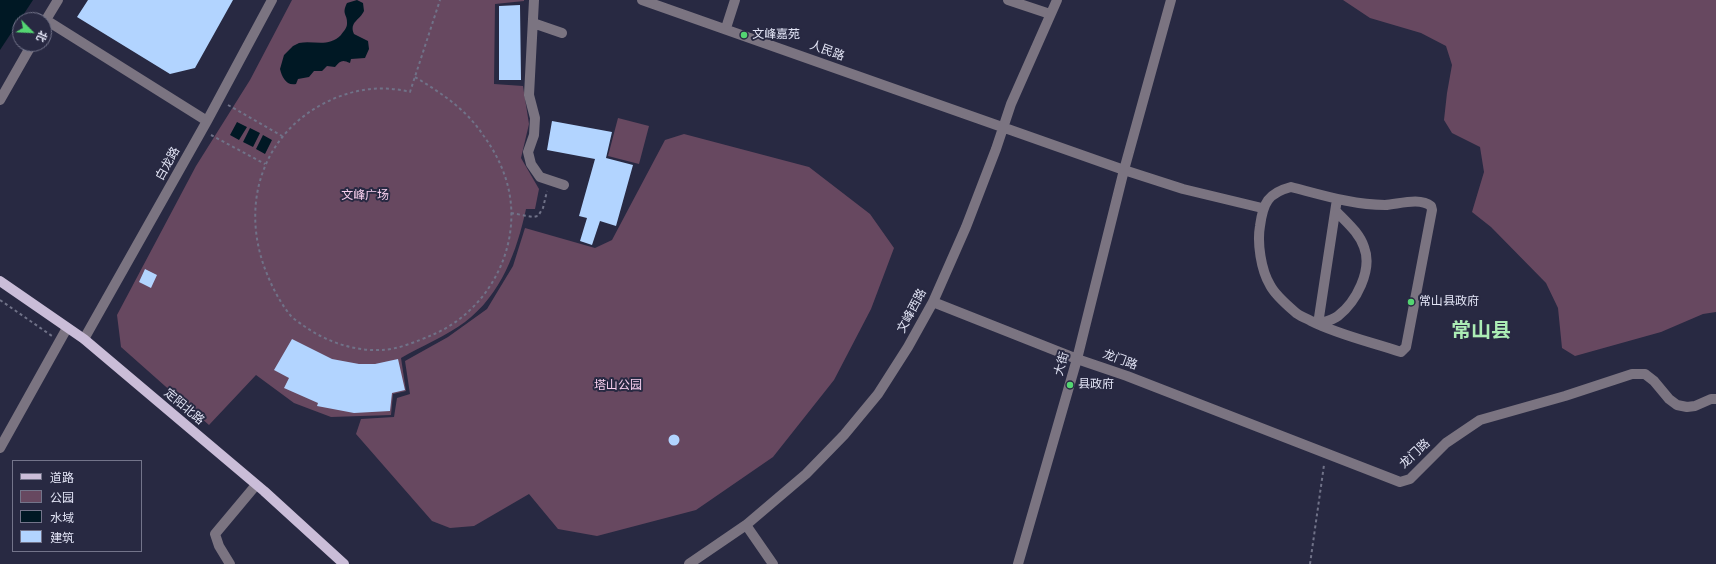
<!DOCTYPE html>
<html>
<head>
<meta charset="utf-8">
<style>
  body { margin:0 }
  #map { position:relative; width:1716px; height:564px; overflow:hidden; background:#282942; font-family:Arial,"Noto Sans SC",sans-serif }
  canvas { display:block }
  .legend { position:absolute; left:12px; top:460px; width:130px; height:92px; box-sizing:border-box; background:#282942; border:1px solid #73748a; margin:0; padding:5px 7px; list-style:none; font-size:12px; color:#e3e5f6 }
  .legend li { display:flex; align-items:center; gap:8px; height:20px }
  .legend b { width:20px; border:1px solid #73748a }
  .north { position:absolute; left:12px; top:12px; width:40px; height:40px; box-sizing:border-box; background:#282942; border:1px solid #73748a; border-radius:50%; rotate:114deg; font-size:11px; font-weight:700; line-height:16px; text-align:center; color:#e3e5f6 }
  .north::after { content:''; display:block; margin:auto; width:14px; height:18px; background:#54d672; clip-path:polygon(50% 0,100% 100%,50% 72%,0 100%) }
</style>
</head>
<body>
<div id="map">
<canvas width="1716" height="564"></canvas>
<ul class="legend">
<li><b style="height:5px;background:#cabdd8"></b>道路</li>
<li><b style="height:11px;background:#674860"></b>公园</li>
<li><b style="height:11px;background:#001824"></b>水域</li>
<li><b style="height:11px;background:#b2d4ff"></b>建筑</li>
</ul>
<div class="north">北</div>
</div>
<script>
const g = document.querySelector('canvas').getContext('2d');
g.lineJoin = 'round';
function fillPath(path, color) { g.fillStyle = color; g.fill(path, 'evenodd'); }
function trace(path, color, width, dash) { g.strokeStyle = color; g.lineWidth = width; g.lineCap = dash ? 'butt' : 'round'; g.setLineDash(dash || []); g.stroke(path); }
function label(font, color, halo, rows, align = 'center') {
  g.font = font + ' Arial,"Noto Sans SC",sans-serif'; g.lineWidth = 4; g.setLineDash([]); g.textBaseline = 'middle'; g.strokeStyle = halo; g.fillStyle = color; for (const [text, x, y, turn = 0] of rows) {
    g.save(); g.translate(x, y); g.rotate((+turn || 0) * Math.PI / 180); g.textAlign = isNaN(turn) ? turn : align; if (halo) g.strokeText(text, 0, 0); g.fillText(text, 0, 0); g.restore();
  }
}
fillPath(new Path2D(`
  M292,0H524V1L495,4L494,84L523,86L529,124L521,158L539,189L535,209H526C517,251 501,295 465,322C448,335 420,347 401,358L406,391L393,394L391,415L331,417L294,403L256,375L209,425L121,347L117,315L196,166L250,80Z
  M1343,0H1716V312L1703,314L1661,332L1575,356L1562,348L1558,308L1546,283L1491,227L1472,212L1484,172L1480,147L1452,133L1444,120L1447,93L1452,65L1446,46L1421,33L1370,18Z
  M618,118L649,126L639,164L608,156Z
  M684,134L809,167L870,214L894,248L871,309L834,380L773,457L696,510L597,536L558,529L529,494L474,526L450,528L432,521L356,434L361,419L394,417L397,398L410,394L405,361L448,337L487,309L513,266L525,228L595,248L612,240L665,140Z`), '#674860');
fillPath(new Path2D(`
  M0,0H33L0,50Z
  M357,0L363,3L364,11C360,20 349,22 354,34L368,41L369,49L365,58L351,59L350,63C342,59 340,61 335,67L327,66L322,71H314L309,77L298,79L296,84C286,86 282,77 280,69L284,55L293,46L299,43C314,40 328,48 341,35C343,32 347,28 347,24C348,14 341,15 347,3Z
  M237,122L247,127L239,140L230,135Z
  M250,128L260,133L253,147L243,142Z
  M263,135L272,140L265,154L256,149Z`), '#001824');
fillPath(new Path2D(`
  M88,0H233L195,68L170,74L77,17Z
  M520,5L521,80H499V6Z
  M552,121L612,132L606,158L633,165L616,226L600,221L592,245L580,241L587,218L579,216L595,159L547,150Z
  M145,269L157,275L151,288L139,282Z
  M292,339L332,359L359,364H375L398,359L405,390L392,393L390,411L354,413L317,406L318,403L284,388L289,378L274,370Z
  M668.5 440a5.5 5.5 0 1 1 11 0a5.5 5.5 0 1 1-11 0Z`), '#b2d4ff');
trace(new Path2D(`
  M415,77C441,93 466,109 483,135C495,151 505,171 509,191C521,250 487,312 432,335C418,341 396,350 381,350C353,351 327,342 304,326C300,323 295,320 291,316C281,304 273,289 267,274C241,211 258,141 319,106C347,90 379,84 410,92L440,0
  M228,105L282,136
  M211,135L265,164
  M511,213L533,217L538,216L543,208L547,191
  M0,300L52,336
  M1310,564L1324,465`), '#707288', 2, [3, 3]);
trace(new Path2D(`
  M534,0L529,95L535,118L534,135L528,152L531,164L540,177L564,185
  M642,0L1124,170L1171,0
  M1008,0L1050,14
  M46,20L207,121
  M44,23L58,0
  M533,23L562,33
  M726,28L735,0
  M0,100L32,44
  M1291,187C1322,195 1354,205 1385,205C1399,204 1420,197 1431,206L1432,210L1406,347L1401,352C1371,342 1339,335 1311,321C1306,318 1299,316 1295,312C1288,306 1274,293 1270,285C1261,270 1257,243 1260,226C1263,203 1268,193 1291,187Z
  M1336,211C1346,222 1359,232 1364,247C1373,270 1356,302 1338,316C1333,320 1324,322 1318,324L1337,199
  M933,302L1077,359L1127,376L1400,482L1410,479L1446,443L1480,420L1565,396L1632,374H1645L1654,381L1669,399L1677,405L1687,407L1695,406L1711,399H1716
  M84,339L207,121L272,0
  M0,448L67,328
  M746,525L773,564
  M230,564L219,546L215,534L256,485
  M689,564L746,525L806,474L844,435L878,394L908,347L933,302L966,227L996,149L1011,104L1057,0
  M1018,564L1077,359L1124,170L1183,189L1262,208`), '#7b7481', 10);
trace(new Path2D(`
  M0,281L84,339L264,491L344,564`), '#cabdd8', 10);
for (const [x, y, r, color] of [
  [744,35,4,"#54d672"],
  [1411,302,4,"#54d672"],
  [1070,385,4,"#54d672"]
]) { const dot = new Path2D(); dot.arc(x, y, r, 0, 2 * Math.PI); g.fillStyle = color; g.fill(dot); trace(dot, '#282942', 1.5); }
label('12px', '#e3e5f6', '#282942', [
  ["文峰嘉苑",752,35],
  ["常山县政府",1419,302],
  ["县政府",1078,385]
], 'left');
label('12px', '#e3e5f6', '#282942', [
  ["人民路",827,51,20],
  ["白龙路",168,164,-61],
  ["文峰西路",912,311,-62],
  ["龙门路",1120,360,20],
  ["大街",1062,364,-75],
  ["定阳北路",184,407,40],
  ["龙门路",1415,454,-43]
]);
label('12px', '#f7cfee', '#282942', [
  ["文峰广场",365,196],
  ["塔山公园",618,386]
]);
label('bold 20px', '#acedb5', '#282942', [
  ["常山县",1481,331]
]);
</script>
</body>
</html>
